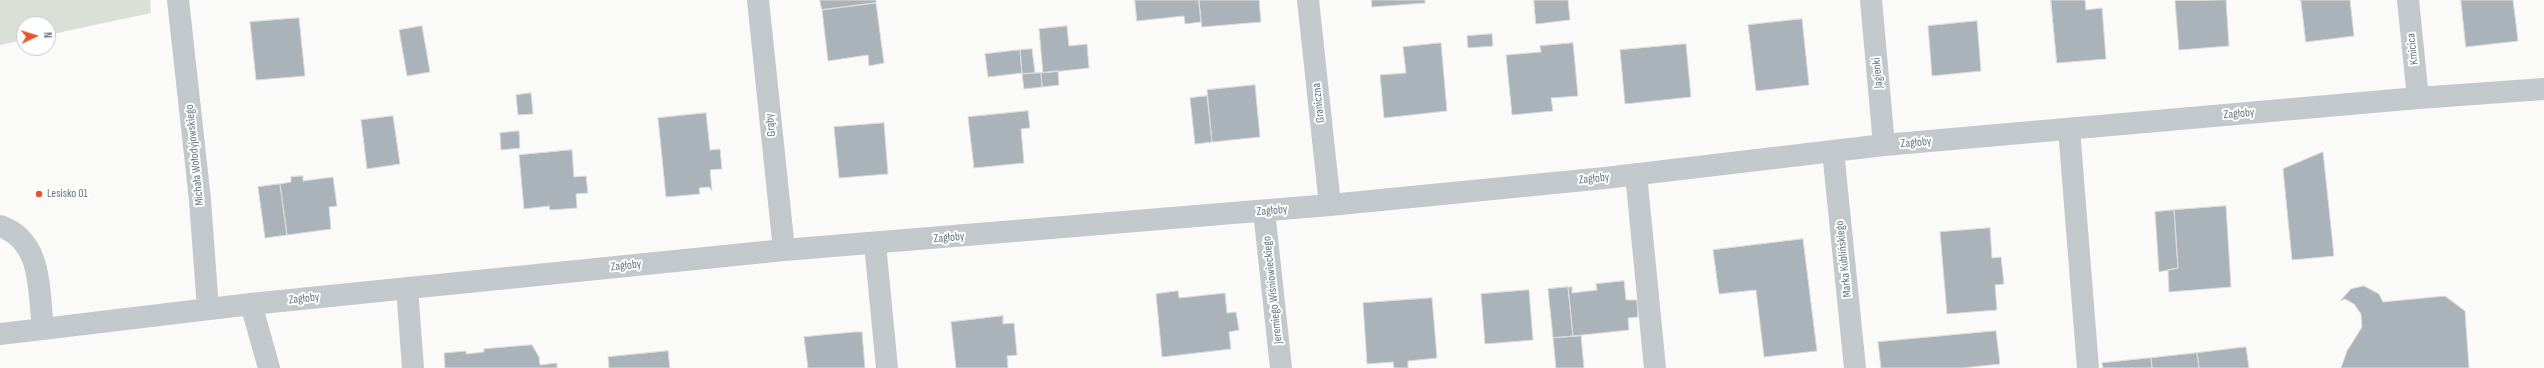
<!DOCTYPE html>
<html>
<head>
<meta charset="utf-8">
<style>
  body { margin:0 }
  #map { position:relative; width:2544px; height:368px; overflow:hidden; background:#fafaf8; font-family:"Sofia Sans Condensed",sans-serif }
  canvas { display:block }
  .north { position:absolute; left:16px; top:16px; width:40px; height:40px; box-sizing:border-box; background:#fff; border:1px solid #c1c8cd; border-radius:50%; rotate:86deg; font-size:11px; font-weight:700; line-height:16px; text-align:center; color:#657683 }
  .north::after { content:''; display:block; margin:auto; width:14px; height:18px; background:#e4572e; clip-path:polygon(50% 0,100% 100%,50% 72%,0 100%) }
</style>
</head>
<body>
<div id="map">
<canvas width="2544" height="368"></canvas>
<div class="north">N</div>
</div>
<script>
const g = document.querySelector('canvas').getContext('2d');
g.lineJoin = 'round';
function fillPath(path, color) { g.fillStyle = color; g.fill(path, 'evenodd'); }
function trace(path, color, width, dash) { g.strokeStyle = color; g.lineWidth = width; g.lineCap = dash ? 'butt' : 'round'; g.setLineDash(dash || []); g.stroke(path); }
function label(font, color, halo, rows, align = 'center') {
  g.font = font + ' "Sofia Sans Condensed",sans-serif'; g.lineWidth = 4; g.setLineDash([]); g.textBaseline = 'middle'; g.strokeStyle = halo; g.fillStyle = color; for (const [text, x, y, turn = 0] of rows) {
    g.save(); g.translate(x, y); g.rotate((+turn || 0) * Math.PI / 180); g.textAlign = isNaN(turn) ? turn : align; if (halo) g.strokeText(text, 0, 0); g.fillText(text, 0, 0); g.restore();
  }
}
fillPath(new Path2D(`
  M0,0H150L151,13L48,35V24H24V40L0,45Z`), '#dadfd7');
const building = new Path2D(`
  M820,0H876V3L822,10Z
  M1135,0H1199L1201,22L1185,24L1184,16L1137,21Z
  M1199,0H1259L1261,22L1202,27Z
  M1372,0H1425V3L1372,7Z
  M1534,0H1568L1570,20L1536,24Z
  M2051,0H2085L2086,10L2102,8L2106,59L2057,63Z
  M2226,0L2229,46L2179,50L2175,1Z
  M2301,0H2350L2354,36L2306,42Z
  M2461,0H2513L2518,41L2466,47Z
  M876,3L884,63L869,66L868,55L828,61L822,10Z
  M299,18L305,76L256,80L250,22Z
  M1802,19L1809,85L1756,91L1748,25Z
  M1977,21L1981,71L1932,76L1928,26Z
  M422,26L430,72L407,76L399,30Z
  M1067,26L1069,46L1087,44L1089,68L1043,73L1039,29Z
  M1492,34L1493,46L1468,48L1467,36Z
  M1441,43L1447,111L1384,118L1380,75L1406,73L1403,47Z
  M1573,43L1578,96L1551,98L1553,111L1512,115L1506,55L1541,52L1540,46Z
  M1686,44L1691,97L1625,104L1620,50Z
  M1032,49L1035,73L1022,74L1020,50Z
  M1020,50L1022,73L988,77L985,54Z
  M1058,71L1059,85L1042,87L1041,73Z
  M1041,73L1042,87L1024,89L1022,74Z
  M1255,85L1260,137L1212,142L1207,90Z
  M531,93L533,114L518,115L516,95Z
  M1207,96L1212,142L1195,144L1190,98Z
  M1028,111L1030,128L1021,129L1024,163L974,168L968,117Z
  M706,113L710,150L720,149L722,169L710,170L712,191L709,187L699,188L700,194L666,197L658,118Z
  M393,116L400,164L367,169L361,120Z
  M884,123L888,174L839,178L834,127Z
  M519,131L520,148L501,150L500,133Z
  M572,150L574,177L586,176L588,193L576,194L577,208L550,210L549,206L524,209L519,155Z
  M2323,152L2334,256L2292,260L2283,169Z
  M303,176V181L333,177L337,206L329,207L331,229L287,235L280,184L291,182V177Z
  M280,184L287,235L265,238L258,187Z
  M2226,206L2231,287L2169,292L2168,270L2178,268L2174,210Z
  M2174,210L2178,268L2159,272L2155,212Z
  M1990,228L1992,258L2001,257L2004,284L1995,285L1997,310L1947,314L1940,232Z
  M1803,239L1817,351L1764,357L1756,290L1719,294L1713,250Z
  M1624,281L1626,300H1637L1638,317L1628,318L1629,330L1573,336L1568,287H1572V293L1597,290L1596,284Z
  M2364,286L2379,294L2383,302L2445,296L2465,311L2469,368H2341L2347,351L2362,327L2361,314L2354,304L2345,299L2340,301L2351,289Z
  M1568,287L1573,336L1553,338L1548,289Z
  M1529,290L1533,340L1485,344L1481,294Z
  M1178,291L1179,298L1225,293L1227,313L1236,312L1239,330L1229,332L1231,349L1162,357L1156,294Z
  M1432,298L1437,358L1408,361V368H1394L1393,362L1367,364L1363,303Z
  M1003,316V324L1014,323L1017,355L1007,356L1008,368H956L951,322Z
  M1996,331L2000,364L1962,368H1881L1878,342Z
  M854,332H862L865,368H808L804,337Z
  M1581,336L1584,368H1556L1553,338Z
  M532,345L539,357L540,365L557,363V368H445L444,353L466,351V354L484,352V349Z
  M2246,347L2249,368H2199L2197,353Z
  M668,351L670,368H609L608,357Z
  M2197,353L2199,368H2152L2151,358Z
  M2151,358L2152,368H2103L2102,363Z`);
fillPath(building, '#aab3b9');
trace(building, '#dcdcda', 1);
trace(new Path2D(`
  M178,0L200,200L208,309
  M758,0L784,250
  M1308,0L1330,205
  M1871,0L1884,145
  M2408,0L2418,98
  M2069,129L2088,368
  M1833,151L1855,368
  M1636,174L1655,368
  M1264,211L1281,368
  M0,226C43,241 38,289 43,328
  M875,244L887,368
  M407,288L413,368
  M251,304L269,368
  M0,334L251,304L784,250L1330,205L1605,178L1884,145L2418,98L2544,89`), '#c3c8cc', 22);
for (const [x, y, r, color] of [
  [39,194,4,"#e4572e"]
]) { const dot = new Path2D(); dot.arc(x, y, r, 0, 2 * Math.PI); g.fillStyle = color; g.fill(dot); trace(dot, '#fff', 1.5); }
label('12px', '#657683', '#fff', [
  ["Kmicica",2413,49,-96],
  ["Jagienki",1878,73,-95],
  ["Graniczna",1319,103,-96],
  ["Zagłoby",2239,114,-5],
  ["Grąby",771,125,-96],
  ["Zagłoby",1916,143,-5],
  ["Michała Wołodyjowskiego",195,155,-96],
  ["Zagłoby",1594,179,-6],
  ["Zagłoby",1272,211,-5],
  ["Zagłoby",949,238,-5],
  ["Marka Kublińskiego",1844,259,-96],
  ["Zagłoby",626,266,-6],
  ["Jeremiego Wiśniowieckiego",1273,290,-96],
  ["Zagłoby",304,299,-6]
]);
label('12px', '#657683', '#fff', [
  ["Lesisko 01",47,194]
], 'left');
</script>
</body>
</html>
